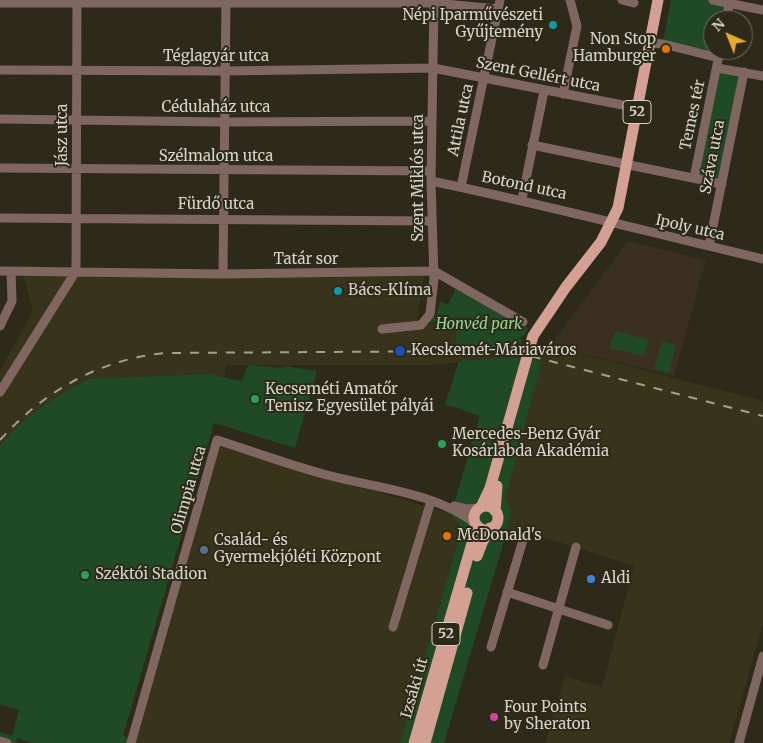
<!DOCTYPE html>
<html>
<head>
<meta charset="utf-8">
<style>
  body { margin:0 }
  #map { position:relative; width:763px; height:743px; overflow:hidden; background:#2e2a19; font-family:Merriweather,serif }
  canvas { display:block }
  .north { position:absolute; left:703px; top:10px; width:50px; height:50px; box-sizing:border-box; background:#2e2a19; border:1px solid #716e5f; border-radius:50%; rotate:316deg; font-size:14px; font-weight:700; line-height:20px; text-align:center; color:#d6d4c9 }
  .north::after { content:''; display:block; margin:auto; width:18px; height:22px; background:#e5ad35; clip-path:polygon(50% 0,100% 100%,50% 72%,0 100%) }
</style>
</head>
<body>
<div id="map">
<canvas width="763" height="743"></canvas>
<div class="north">N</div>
</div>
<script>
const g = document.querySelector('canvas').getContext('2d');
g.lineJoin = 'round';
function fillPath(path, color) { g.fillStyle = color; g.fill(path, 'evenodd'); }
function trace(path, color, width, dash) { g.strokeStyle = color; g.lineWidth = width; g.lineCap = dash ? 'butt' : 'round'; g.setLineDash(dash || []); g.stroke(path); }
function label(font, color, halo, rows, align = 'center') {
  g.font = font + ' Merriweather,serif'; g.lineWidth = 4; g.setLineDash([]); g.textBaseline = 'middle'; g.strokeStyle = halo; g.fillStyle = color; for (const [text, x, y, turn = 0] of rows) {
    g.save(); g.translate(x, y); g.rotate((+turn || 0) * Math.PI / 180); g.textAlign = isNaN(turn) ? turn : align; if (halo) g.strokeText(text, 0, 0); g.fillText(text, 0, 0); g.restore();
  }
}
fillPath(new Path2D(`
  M21,266L424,274L417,323L457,324L455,347L520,348L550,346L763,401V624L729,743H545L565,676L602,687L634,566L530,533L504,541L512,510L505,499L542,361L512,358L428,365H226L224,377L208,374L88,379L16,427L0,446V370L33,312Z
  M220,445L451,514L461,524L460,535L400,743H134Z`), '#38331b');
fillPath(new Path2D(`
  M628,241L706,260L674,376L550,346Z`), '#3b3020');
fillPath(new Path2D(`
  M671,0H726L722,20H713V50H716V52L663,42Z
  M719,70L741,74L720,180L697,176Z
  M456,288L528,328L524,336L520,337L522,341L520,348L455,347L457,324L429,322L431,317H436L440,301L448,305Z
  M615,331L649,340L644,356L610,348Z
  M662,341L676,345L669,373L654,369Z
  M512,358L542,361L505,499L512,510L504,541L444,743H400L460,535V524L451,514L480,416L445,404L459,361Z
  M248,365L283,368L284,366L317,371L295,448L214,423L123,736L135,740L134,743H33L17,738L16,743H0V732L12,736L19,710L0,704V446L16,427L47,403L88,379L208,374L242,381Z`), '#204a25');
trace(new Path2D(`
  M622,0L634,3
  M713,0L763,10
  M0,3H434L498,9
  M726,20L730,0
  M651,43L663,44L719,58
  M717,68L763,76
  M0,70L225,71L433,68L638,108
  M563,94L577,26L570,0
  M0,119L223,122L432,121
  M532,145L722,184
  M0,168L431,171
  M694,178L720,50
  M431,181C543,204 652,233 763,259
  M461,187L500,0
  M522,199L544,91
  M0,218L431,221
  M709,246L744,72
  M0,271L223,274L434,271L523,322
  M76,271L77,0
  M223,274L226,0
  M0,326L12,301L11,271
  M382,329L421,325L430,314L434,279L431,181L434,0
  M0,392L76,271
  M454,506L467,509L479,508
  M507,592L608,625
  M393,627L431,501
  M491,647L523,540
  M543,665L576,547
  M0,741L7,743
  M131,743L217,440C255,452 292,466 331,476C378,488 436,493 476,524
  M739,743L763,656`), '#806660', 9);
trace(new Path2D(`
  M474 518a12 12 0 1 1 24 0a12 12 0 1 1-24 0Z
  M481,507L490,488L533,336L566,287L601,242L618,208L658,0
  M495,511L497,486
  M477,556L482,543L490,528
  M414,743L477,526
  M425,743L467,593`), '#d5a094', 11);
trace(new Path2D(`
  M0,440C44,391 100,359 166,353L480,351L519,353L763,416`), '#a2a093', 2, [9, 9]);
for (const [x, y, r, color] of [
  [553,25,5,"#0f9aa8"],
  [666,49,5,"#e8710a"],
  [338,291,5,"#0f9aa8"],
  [400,351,6,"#1a4fb4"],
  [255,399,5,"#2e9e5b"],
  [442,444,5,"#2e9e5b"],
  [447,536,5,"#e8710a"],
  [204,550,5,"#5c6f8a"],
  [85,575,5,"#2e9e5b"],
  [591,579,5,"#3f7fe0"],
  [494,717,5,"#d1479c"]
]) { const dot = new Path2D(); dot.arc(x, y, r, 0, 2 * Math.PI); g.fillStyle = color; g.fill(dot); trace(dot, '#2e2a19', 2); }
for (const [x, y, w] of [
  [637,112,28],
  [446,634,28]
]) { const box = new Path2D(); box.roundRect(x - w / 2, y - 11.5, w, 23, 4); g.fillStyle = '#2e2a19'; g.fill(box); trace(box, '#d6d4c9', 1); }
label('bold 14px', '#d6d4c9', null, [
  ["52",637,112],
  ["52",446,634]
]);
label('15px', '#d6d4c9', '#2e2a19', [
  ["Népi Iparművészeti",543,16,"right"],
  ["Gyűjtemény",543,33,"right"],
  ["Non Stop",656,40,"right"],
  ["Hamburger",656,57,"right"],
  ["Bács-Klíma",348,291],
  ["Kecskemét-Máriaváros",411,351],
  ["Kecseméti Amatőr",265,390],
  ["Tenisz Egyesület pályái",265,407],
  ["Mercedes-Benz Gyár",452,435],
  ["Kosárlabda Akadémia",452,452],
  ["McDonald's",457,536],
  ["Család- és",214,541],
  ["Gyermekjóléti Központ",214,558],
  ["Széktói Stadion",95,575],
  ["Aldi",601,579],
  ["Four Points",504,708],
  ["by Sheraton",504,725]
], 'left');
label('15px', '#d6d4c9', '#2e2a19', [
  ["Téglagyár utca",216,57],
  ["Szent Gellért utca",538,75,11],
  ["Cédulaház utca",216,108],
  ["Temes tér",693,115,-78],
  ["Attila utca",461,120,-78],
  ["Jász utca",63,135,-90],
  ["Szélmalom utca",216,157],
  ["Száva utca",713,157,-79],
  ["Szent Miklós utca",419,178,-90],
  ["Botond utca",524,186,12],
  ["Fürdő utca",216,205],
  ["Ipoly utca",690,228,13],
  ["Tatár sor",306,260],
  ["Olimpia utca",189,490,-74],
  ["Izsáki út",415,688,-74]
]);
label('italic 15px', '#94d598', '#2e2a19', [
  ["Honvéd park",479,325]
]);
</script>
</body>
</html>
